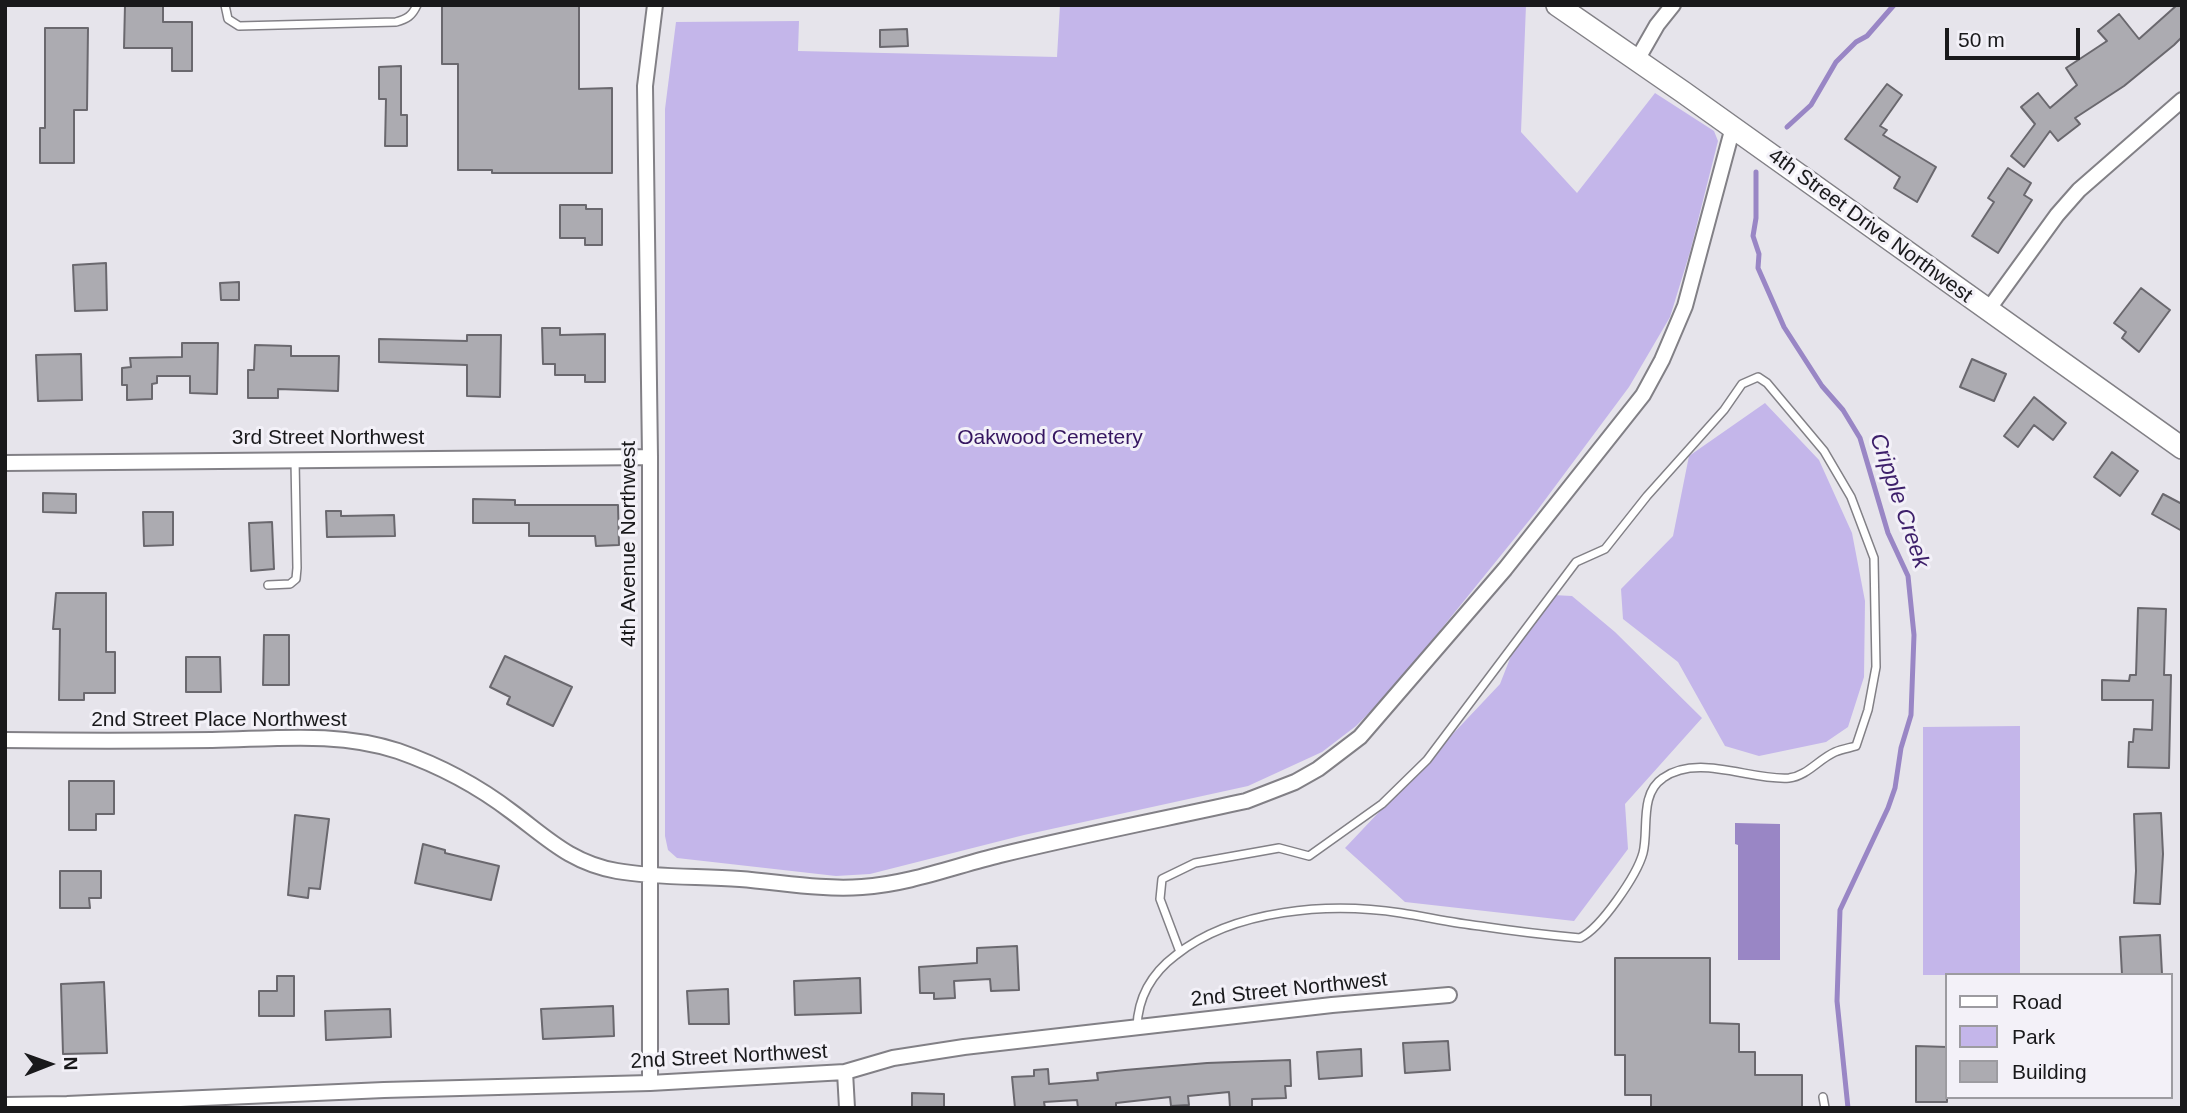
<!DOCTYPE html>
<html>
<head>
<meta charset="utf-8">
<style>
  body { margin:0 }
  #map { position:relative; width:2187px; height:1113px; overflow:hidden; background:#e6e4eb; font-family:Arial,sans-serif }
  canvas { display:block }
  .frame { position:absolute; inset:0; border:7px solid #19191b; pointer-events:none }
  .legend { position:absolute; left:1945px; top:973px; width:228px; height:126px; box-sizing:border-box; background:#f3f1f8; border:2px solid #9c9ba0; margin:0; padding:9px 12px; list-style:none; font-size:21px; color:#19191b }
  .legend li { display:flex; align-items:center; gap:14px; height:35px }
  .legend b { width:35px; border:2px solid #9c9ba0 }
  .north { position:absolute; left:14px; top:1029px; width:70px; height:70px; -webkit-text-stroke:5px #f3f1f8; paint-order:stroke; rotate:89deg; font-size:19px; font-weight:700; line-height:28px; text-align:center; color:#19191b }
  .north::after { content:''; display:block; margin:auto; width:24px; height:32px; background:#19191b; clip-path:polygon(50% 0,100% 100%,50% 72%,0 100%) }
  .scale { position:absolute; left:1945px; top:28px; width:135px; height:32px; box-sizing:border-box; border:4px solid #19191b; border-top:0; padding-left:9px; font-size:21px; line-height:24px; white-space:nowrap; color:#19191b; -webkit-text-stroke:5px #f3f1f8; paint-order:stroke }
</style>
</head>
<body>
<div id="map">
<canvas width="2187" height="1113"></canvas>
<div class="frame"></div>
<ul class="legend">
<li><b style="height:9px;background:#fff"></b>Road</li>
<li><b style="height:19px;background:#c4b6ea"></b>Park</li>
<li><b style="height:19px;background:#acabb1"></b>Building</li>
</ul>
<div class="north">N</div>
<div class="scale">50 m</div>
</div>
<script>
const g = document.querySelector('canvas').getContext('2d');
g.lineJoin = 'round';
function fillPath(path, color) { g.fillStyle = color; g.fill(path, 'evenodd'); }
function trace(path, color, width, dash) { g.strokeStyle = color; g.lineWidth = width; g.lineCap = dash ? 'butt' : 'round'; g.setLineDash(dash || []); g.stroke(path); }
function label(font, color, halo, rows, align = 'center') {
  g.font = font + ' Arial,sans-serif'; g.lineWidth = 6; g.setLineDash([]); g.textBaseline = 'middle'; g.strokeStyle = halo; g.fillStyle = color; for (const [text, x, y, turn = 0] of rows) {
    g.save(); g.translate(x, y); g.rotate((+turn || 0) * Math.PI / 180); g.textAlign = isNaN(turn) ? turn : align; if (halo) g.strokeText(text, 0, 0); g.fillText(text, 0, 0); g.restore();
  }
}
fillPath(new Path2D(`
  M1060,5H1526L1521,132L1577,193L1655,93L1714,131L1718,141L1690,252L1670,317L1629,387L1536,512L1391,691L1356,726L1322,752L1248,786L1024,835L870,874L836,876L677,858L668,850L665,836V109L676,22L799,21L798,51L1057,57Z
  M1765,403L1819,460L1852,533L1865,601L1864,677L1848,727L1826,742L1759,756L1725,746L1678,662L1623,619L1621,589L1673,536L1689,456Z
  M1553,595L1572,596L1615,632L1702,718L1625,804L1628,849L1574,921L1405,902L1345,848L1500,684L1516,643Z
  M2020,726V975H1923V727Z`), '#c4b6ea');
fillPath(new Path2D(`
  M1735,823L1780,824V960H1738V845L1735,844Z`), '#9986c5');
trace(new Path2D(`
  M1787,127L1811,105L1836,62L1856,42L1867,36L1894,5
  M1756,172V218L1753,236L1759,254L1758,268L1784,327L1822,386L1843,410L1860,438L1888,533L1908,576L1914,635L1911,715L1901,748L1895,788L1888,808L1840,910L1837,1001L1848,1108`), '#9986c5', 5);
const building = new Path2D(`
  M125,5H163V22H192V71H172V48H124Z
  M442,5H579V89L612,88V173H492V170H458V64H442Z
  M2177,5H2182V37L2174,45L2124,86L2075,118L2080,124L2058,141L2050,131L2024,167L2011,156L2035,124L2021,107L2038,93L2050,108L2077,85L2066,68L2107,41L2098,31L2119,14L2139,39Z
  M45,28H88L87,110H74V163H40V128H45Z
  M907,29L908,46L880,47V30Z
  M401,66V115H407V146H385L386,99H379V67Z
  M1887,84L1902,95L1880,126L1887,130L1883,135L1936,167L1917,202L1894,188L1900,177L1845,139Z
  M2008,168L2031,183L2024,195L2032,200L1998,253L1972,236L1994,202L1988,198Z
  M560,205H586V209H602V245H585V238H560Z
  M106,263L107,310L75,311L73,265Z
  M239,282V300H221L220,283Z
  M2141,288L2170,310L2139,352L2122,338L2126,332L2114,323Z
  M542,328H560V335L605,334V382H585V375H555V364H543Z
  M467,335H501L500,397L467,396V365L379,362V339L467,341Z
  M182,343H218L217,394L190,393V376H157V383L152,384V399L127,400V385H122V368L131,367L130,358L182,357Z
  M255,345L291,346V356H339L338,391L278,389V398H248V370H254Z
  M81,354L82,400L38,401L36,355Z
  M1972,359L2006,374L1994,401L1960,387Z
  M2034,397L2066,423L2053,440L2034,425L2018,447L2004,436Z
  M2112,452L2138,471L2120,496L2094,477Z
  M43,493L76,494V513L43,512Z
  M2163,494L2182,504V531L2152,514Z
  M473,499L515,500V505H618L619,545L596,546L595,536H529V523H473Z
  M326,511H341V516L394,515L395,536L327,537Z
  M143,512H173V545L144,546Z
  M272,522L274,569L251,571L249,523Z
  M56,593H106V652H115V693H84V700H59L60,629H53Z
  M2138,608L2166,609L2164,675H2171L2169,768L2128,767L2129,742H2133L2134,729L2152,730L2153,700H2102V680L2129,681L2130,675H2136Z
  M264,635H289V685H263Z
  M505,656L572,687L553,726L507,704L510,697L490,687Z
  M186,657H220L221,692H186Z
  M69,781H114V814H96V830H69Z
  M2161,813L2163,854L2160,904L2134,903L2136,871L2134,814Z
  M295,815L329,819L320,889L309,888L308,898L288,895Z
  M423,844L445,850V853L499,866L491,900L415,883Z
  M60,871H101V898H89L90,908H60Z
  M2160,935L2162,974L2122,975L2120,937Z
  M1017,946L1019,990L991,991L990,979L954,981L955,998L934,999V993H920L919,967L977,963V948Z
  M1615,958H1710V1023L1739,1024V1052H1755V1075H1802V1108H1651V1095H1625V1055H1615Z
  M277,976H294V1016H259V991H277Z
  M860,978L861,1013L795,1015L794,981Z
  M104,982L107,1053L63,1054L61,984Z
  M728,989L729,1024H689L687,991Z
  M613,1006L614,1036L543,1039L541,1009Z
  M390,1009L391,1037L326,1040L325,1011Z
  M1448,1041L1450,1070L1405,1073L1403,1043Z
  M1916,1046L1947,1047V1102H1916Z
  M1361,1049L1362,1076L1319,1079L1317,1052Z
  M1290,1060L1291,1086H1285L1286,1098L1252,1099V1108H1230L1229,1092L1188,1096L1189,1105L1171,1106L1170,1097L1116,1103V1108H1078L1077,1100L1044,1102L1045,1108H1015L1012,1077L1034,1076V1070L1048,1069L1049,1084L1098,1080L1097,1073L1125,1070L1207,1063Z
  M912,1093L944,1094V1108H912Z`);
fillPath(building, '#acabb1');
trace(building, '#6a686e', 2);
const service = new Path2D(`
  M225,5L228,19L239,26L396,22C407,19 412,16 417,5
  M268,585L290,584L296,579L297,568L295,460
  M1137,1027C1138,996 1152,973 1176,955C1234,909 1329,902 1401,913C1427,917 1453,923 1480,926C1513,931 1547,935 1580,938C1601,928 1637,875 1643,853C1649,830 1639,794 1663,778C1698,753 1751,781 1789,778C1807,776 1819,759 1835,752C1842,749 1849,748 1856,746L1868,710L1876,667L1874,558L1851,497L1824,451L1767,383L1758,377L1742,384L1724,410L1647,496L1605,549L1576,562L1427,760L1382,804L1309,856L1279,848L1195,863L1162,879L1160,899L1180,952
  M1823,1097L1825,1108`);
const minor = new Path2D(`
  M1637,60L1657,25L1673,5
  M1988,310L2057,215L2079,190L2182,100
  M5,463L650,457
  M5,740C74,741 143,741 212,740C274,739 338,731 398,751C438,765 478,786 512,812C547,838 571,863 617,871C657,878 699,876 740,879C780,882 821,890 862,887C909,884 955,866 1000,855C1082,835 1164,819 1246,801L1295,782L1318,769L1360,737L1505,569L1643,395L1662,360L1685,306L1733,127
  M845,1072L847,1108
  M650,1083V457L645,86L655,5
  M5,1105L67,1104L384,1090L650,1083L845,1072L893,1058L964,1047L1332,1005L1449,995`);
const secondary = new Path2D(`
  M1557,5L1683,92L2182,448`);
trace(service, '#828086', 10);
trace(minor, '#828086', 18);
trace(secondary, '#828086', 24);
trace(service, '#fff', 7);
trace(minor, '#fff', 14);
trace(secondary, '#fff', 21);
label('21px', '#19191b', '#f3f1f8', [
  ["4th Street Drive Northwest",1870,226,36],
  ["3rd Street Northwest",328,438],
  ["4th Avenue Northwest",629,544,-90],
  ["2nd Street Place Northwest",219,720],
  ["2nd Street Northwest",1289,990,-6],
  ["2nd Street Northwest",729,1057,-3]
]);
label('21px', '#351560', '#f3f1f8', [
  ["Oakwood Cemetery",1050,438]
]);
label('italic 23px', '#3d1f6a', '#f3f1f8', [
  ["Cripple Creek",1899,501,71]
]);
</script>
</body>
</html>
